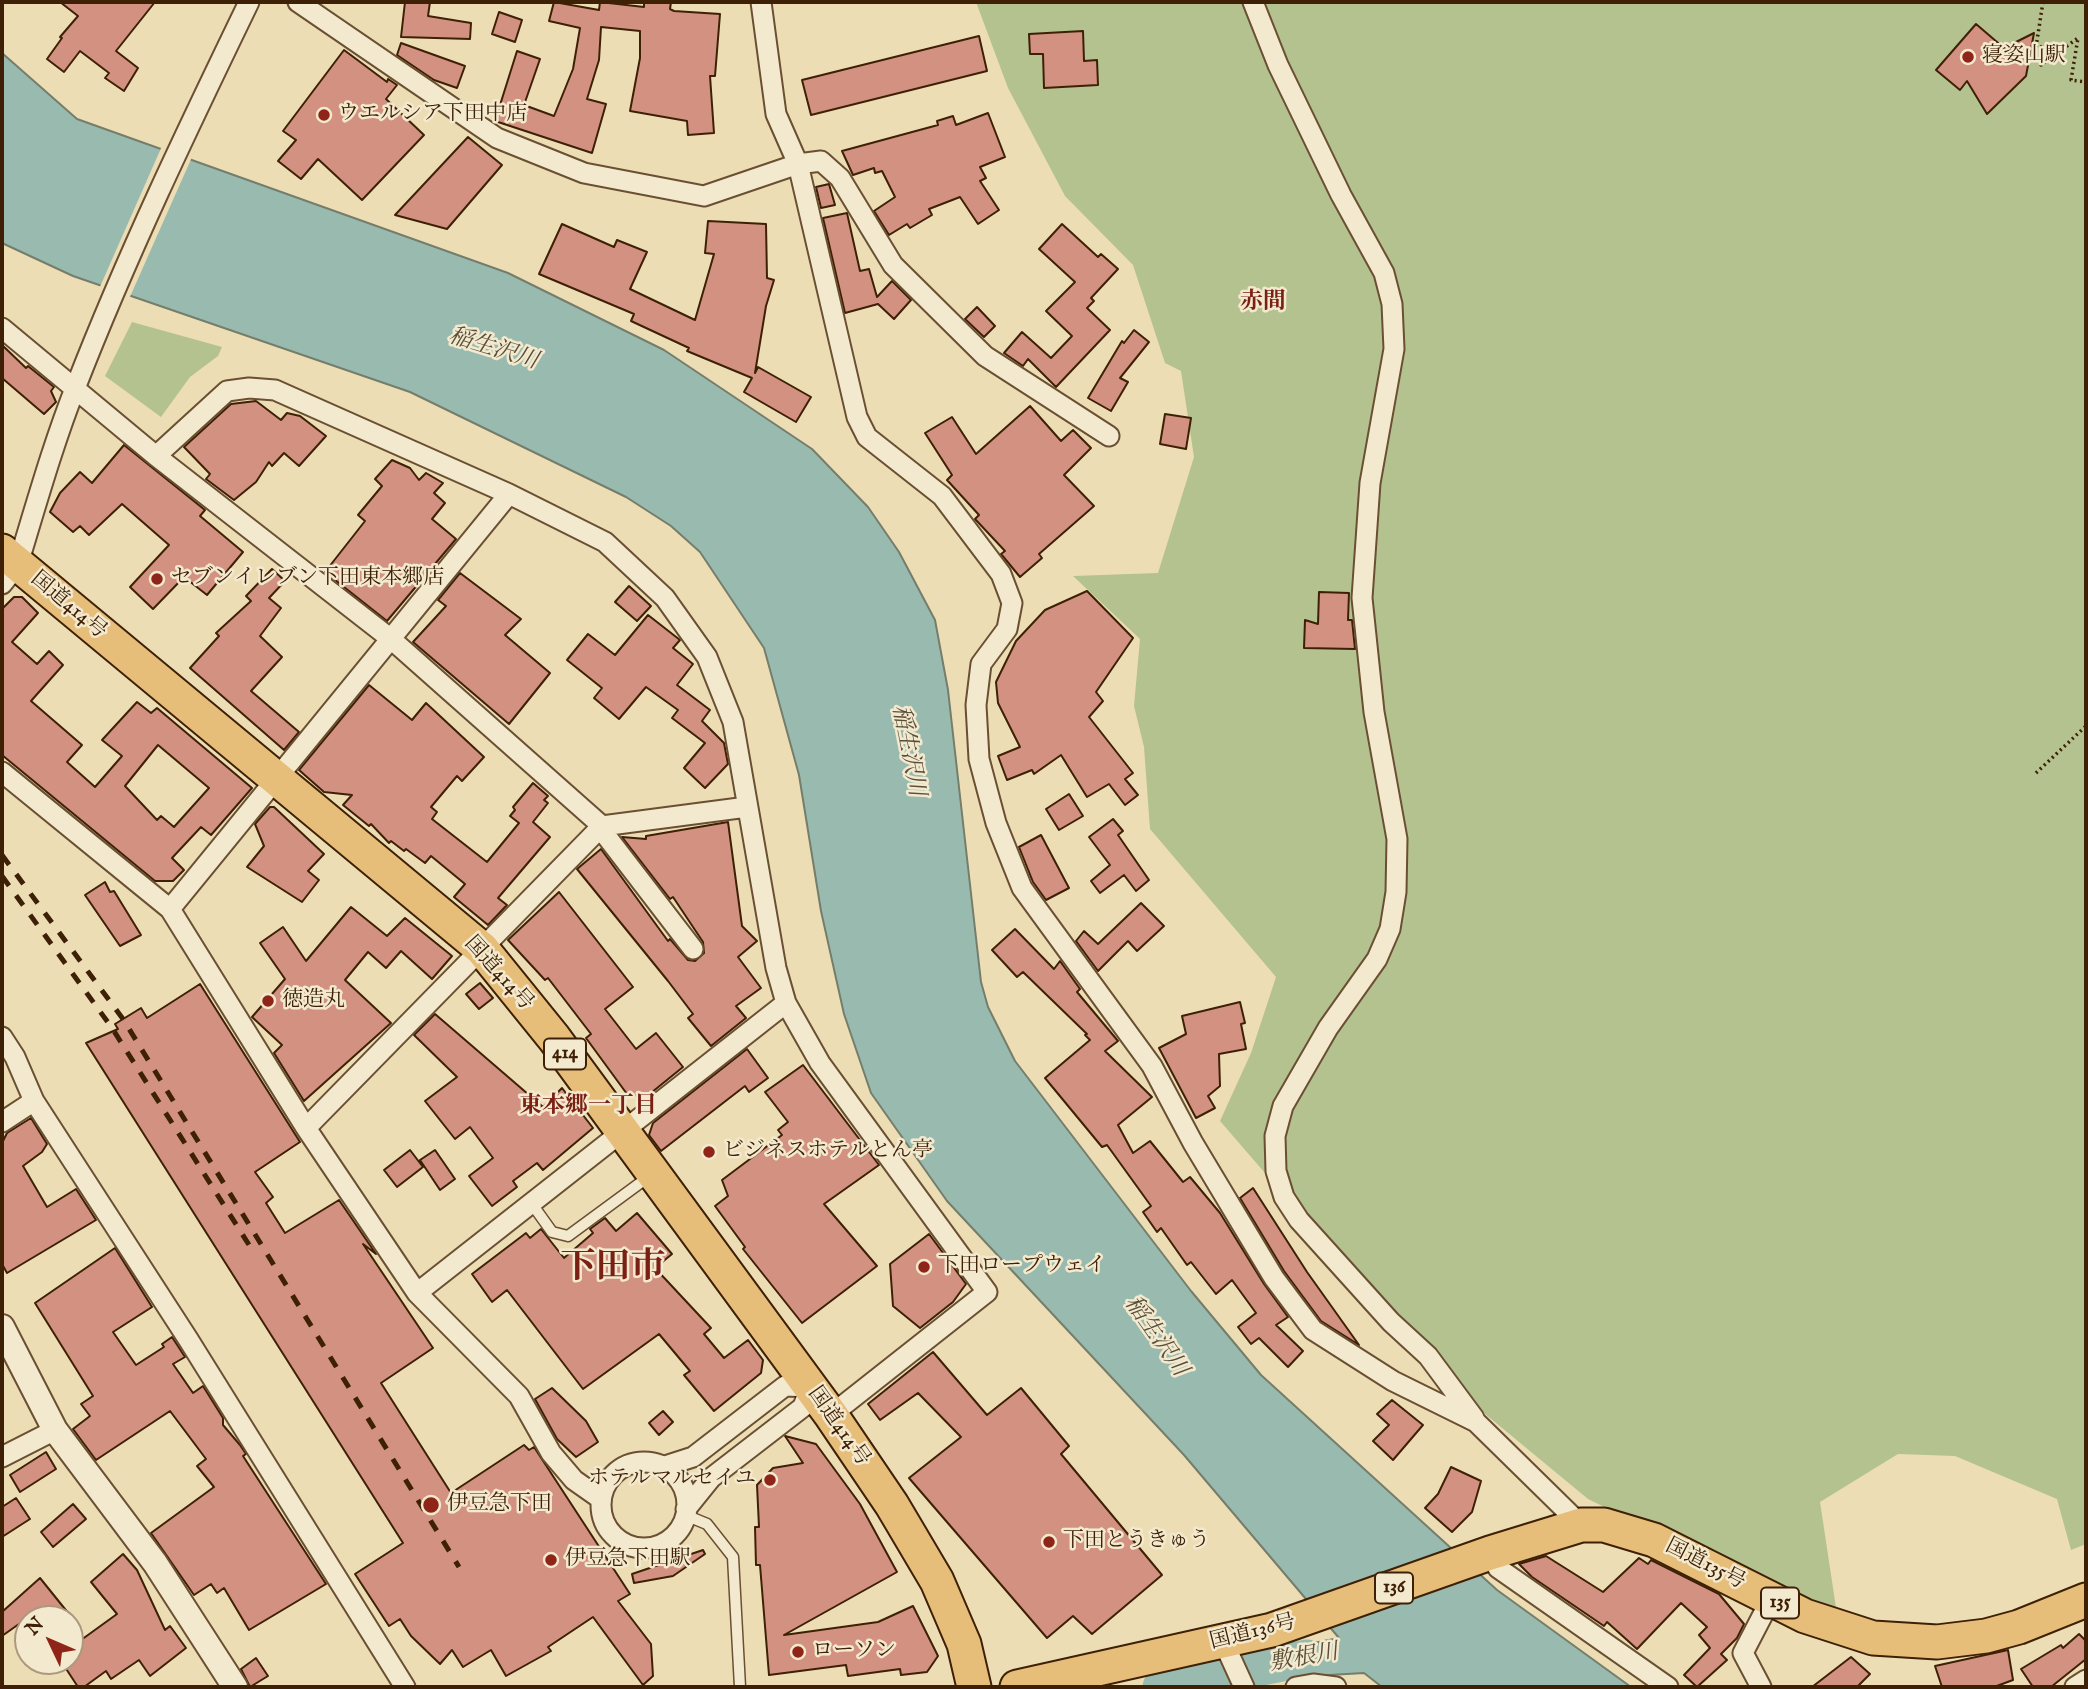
<!DOCTYPE html>
<html>
<head>
<meta charset="utf-8">
<style>
  body { margin:0 }
  #map { position:relative; width:2088px; height:1689px; overflow:hidden; background:#edddb4; font-family:"IM FELL English",serif }
  canvas { display:block }
  .frame { position:absolute; inset:0; border:4px solid #3e2006; pointer-events:none }
  .north { position:absolute; left:14px; top:1605px; width:70px; height:70px; box-sizing:border-box; background:#f3e9ce; border:2px solid #ab997e; border-radius:50%; rotate:314deg; font-size:19px; font-weight:700; line-height:28px; text-align:center; color:#3e2006 }
  .north::after { content:''; display:block; margin:auto; width:24px; height:32px; background:#8f2418; clip-path:polygon(50% 0,100% 100%,50% 72%,0 100%) }
</style>
</head>
<body>
<div id="map">
<canvas width="2088" height="1689"></canvas>
<div class="frame"></div>
<div class="north">N</div>
</div>
<script>
const g = document.querySelector('canvas').getContext('2d');
g.lineJoin = 'round';
function fillPath(path, color) { g.fillStyle = color; g.fill(path, 'evenodd'); }
function trace(path, color, width, dash) { g.strokeStyle = color; g.lineWidth = width; g.lineCap = dash ? 'butt' : 'round'; g.setLineDash(dash || []); g.stroke(path); }
function label(font, color, halo, rows, align = 'center') {
  g.font = font + ' "IM FELL English","Noto Serif JP",serif'; g.lineWidth = 5; g.setLineDash([]); g.textBaseline = 'middle'; g.strokeStyle = halo; g.fillStyle = color; for (const [text, x, y, turn = 0] of rows) {
    g.save(); g.translate(x, y); g.rotate((+turn || 0) * Math.PI / 180); g.textAlign = isNaN(turn) ? turn : align; if (halo) g.strokeText(text, 0, 0); g.fillText(text, 0, 0); g.restore();
  }
}
fillPath(new Path2D(`
  M976,2H2086V1544L2071,1550L2057,1499L1955,1456L1898,1454L1820,1502L1838,1621L1588,1499L1444,1380L1220,1121L1251,1053L1276,977L1150,829L1144,747L1134,706L1140,639L1073,576L1158,573L1194,457L1181,371L1165,363L1133,265L1065,196L1008,88Z
  M132,322L222,347L218,356L190,377L161,417L105,376Z`), '#b4c290');
const water = new Path2D(`
  M2,53L77,119L508,273L664,350L812,449L868,507L899,552L935,620L948,690L981,982L988,1007L1015,1061L1191,1291L1261,1375L1497,1590L1631,1687H1382L1364,1673L1261,1679L1258,1654L1339,1638L1184,1455L947,1201L871,1093L844,1014L821,911L799,775L764,648L700,552L671,526L626,497L410,392L73,276L2,243Z`);
fillPath(water, '#99bbaf');
trace(water, '#757d6b', 2);
fillPath(new Path2D(`
  M162,146L192,157L129,299L99,289Z`), '#edddb4');
trace(new Path2D(`
  M1161,1687L1307,1658`), '#99bbaf', 37);
const building = new Path2D(`
  M60,2H155L116,51L138,68L124,91L105,78L109,73L80,51L64,72L47,59L62,38L60,37L78,16Z
  M405,2H430L428,16L471,23L470,39L401,37Z
  M554,2L599,10L600,2L644,7V2H671L670,9L674,11L720,14L715,76H710L714,133L688,135L687,121L630,111L640,58V31L601,27L599,60L587,99L606,104L592,153L495,121L517,51L540,59L524,105L554,116L573,69L580,28L549,21Z
  M499,12L522,20L515,42L492,34Z
  M1976,24L2004,48L2034,33L2026,76L1987,114L1967,81L1960,90L1936,70Z
  M1083,31L1084,61L1097,60L1098,85L1044,88L1043,54H1030L1029,34Z
  M979,36L987,71L811,115L802,80Z
  M401,43L465,66L457,88L434,80L397,55Z
  M344,50L387,82L388,79L397,85L386,99L424,135L362,200L318,159L301,179L278,161L296,140L283,131Z
  M988,113L1005,157L980,167L986,178L980,181L999,210L978,224L960,197L929,209L932,215L910,228L907,224L889,235L874,211L895,197L882,171L875,173L874,168L853,175L842,151L938,125L937,121L953,116L956,125Z
  M468,137L502,165L447,229L395,215Z
  M829,184L835,205L821,208L816,187Z
  M847,213L860,271L869,269L877,297L892,281L911,300L894,319L878,304L845,313L823,218Z
  M708,221L766,224L767,278L774,280L766,306L755,373L758,367L811,397L796,422L744,392L752,378L687,351L689,348L631,321L634,314L539,274L562,224L614,247L617,240L647,252L630,289L695,320L714,254L705,253Z
  M1062,224L1098,257L1101,254L1118,269L1091,298L1094,301L1087,308L1110,330L1056,387L1028,359L1023,366L1004,353L1022,332L1051,358L1072,336L1046,311L1075,282L1039,249Z
  M977,307L995,326L984,337L965,319Z
  M1134,330L1149,342L1120,378L1128,382L1111,411L1088,398L1122,341L1124,343Z
  M2,345L26,368L28,366L54,387L51,391L56,402L44,414L2,378Z
  M256,401L281,420L287,413L300,416L326,436L299,466L284,453L272,466L269,462L256,482L234,500L206,479L210,474L184,447L231,404Z
  M1030,406L1061,441L1073,430L1091,448L1064,475L1094,506L1039,554L1042,558L1020,577L1001,554L1005,551L975,519L979,515L947,480L952,475L925,433L952,417L976,454Z
  M1165,414L1191,418L1186,449L1160,444Z
  M124,445L205,510L200,516L243,552L207,595L184,577L153,609L130,587L169,545L122,504L89,535L80,526L73,532L50,512L60,493L80,472L92,483Z
  M392,460L410,468L419,480L426,473L443,483L434,493L445,503L432,519L456,539L387,621L325,572L365,521L358,515L382,486L375,479Z
  M272,569L285,581L269,598L281,608L260,636L282,657L251,691L299,732L284,750L190,668L219,636L216,633L251,601L246,596Z
  M460,573L521,619L505,635L550,673L509,724L413,642L446,606L438,600Z
  M629,586L651,606L637,621L615,602Z
  M1087,591L1133,638L1096,692L1103,701L1089,717L1133,773L1125,779L1138,795L1125,805L1109,784L1087,797L1061,755L1034,774L1032,770L1007,780L998,756L1020,747L998,703L996,682L1016,641L1045,610Z
  M1319,592L1349,593L1348,620H1352L1355,649L1304,648L1305,620L1318,624Z
  M14,597H22L38,613L12,642L37,664L49,651L63,665L31,701L82,745L67,762L95,787L122,756L102,740L137,702L151,713L157,708L252,788L211,835L201,827L172,858L184,870L173,881H155L2,755V609ZM158,745L209,788L174,827L161,816L157,820L125,786Z
  M648,615L680,640L673,648L693,664L677,685L710,710L702,721L724,743L728,764L705,788L684,768L705,743L672,718L678,710L646,687L619,719L594,698L602,688L567,660L588,634L615,655Z
  M369,685L412,720L426,703L484,757L462,781L457,776L431,807L437,812L432,819L487,862L519,823L510,816L515,810L513,807L533,783L548,796L544,800L548,803L533,822L550,837L498,898L507,905L488,925L454,897L465,884L431,856L425,863L406,849L404,851L391,841L389,843L371,824L369,826L343,805L352,795L324,792L299,770Z
  M1069,794L1083,816L1059,830L1046,809Z
  M270,807H274L324,854L308,871L319,880L302,902L247,867L264,846L255,824Z
  M1113,819L1123,831L1118,835L1149,880L1136,891L1124,875L1100,893L1091,881L1110,865L1089,837Z
  M728,822L742,926L757,941L738,957L761,988L736,1006L746,1018L711,1046L688,1018L693,1014L668,981L577,869L601,849L668,941L670,939L688,960L695,961L704,953L703,942L673,897L670,899L622,837L646,839V836Z
  M1041,835L1069,888L1046,900L1033,882L1019,847Z
  M105,882L110,892L114,891L141,935L120,946L85,895Z
  M559,892L633,987L605,1009L636,1049L656,1033L683,1067L646,1097L627,1094L586,1038L591,1034L548,978L545,980L508,940Z
  M1141,903L1164,926L1137,951L1128,941L1098,971L1076,941L1084,931L1098,944Z
  M351,907L387,936L405,918L452,956L432,979L401,951L386,968L368,952L345,980L391,1023L304,1101L274,1053L282,1045L252,1017L285,979L260,943L283,927L306,961Z
  M1015,929L1054,969L1060,961L1080,989L1077,992L1118,1041L1105,1051L1152,1097L1118,1125L1133,1153L1150,1141L1183,1182L1190,1177L1220,1213L1264,1284L1288,1317L1276,1325L1303,1351L1288,1367L1259,1338L1251,1344L1238,1327L1256,1313L1232,1280L1216,1294L1191,1262L1187,1265L1161,1228L1157,1232L1143,1212L1151,1206L1107,1145L1102,1147L1045,1078L1090,1040L1085,1035L1087,1034L1023,972L1017,977L992,950Z
  M480,983L493,998L479,1009L466,994Z
  M200,984L300,1142L255,1172L273,1197L266,1203L285,1233L339,1200L376,1254L363,1244L433,1348L381,1383L451,1493L524,1445L529,1450L534,1447L630,1594L618,1601L651,1644L653,1676L643,1685L593,1617L548,1647L551,1651L506,1676L491,1650L463,1667L452,1650L440,1664L411,1636L400,1619L389,1626L355,1574L403,1543L86,1043L118,1029L115,1024L141,1008L147,1018Z
  M1240,1002L1245,1023L1241,1024L1246,1049L1219,1054L1220,1086L1208,1096L1215,1108L1196,1118L1159,1048L1186,1034L1182,1016Z
  M435,1014L543,1107L562,1088L593,1128L543,1170L537,1163L513,1181L517,1187L492,1206L469,1176L493,1158L470,1127L455,1139L425,1101L457,1077L414,1035Z
  M747,1049L768,1078L749,1092L745,1086L661,1151L649,1135L653,1123Z
  M803,1065L879,1165L824,1204L877,1266L802,1323L743,1249L745,1247L715,1206L728,1196L722,1180L782,1135L778,1130L788,1122L765,1092Z
  M31,1118L47,1144L42,1152L23,1166L47,1207L76,1189L96,1220L7,1273L2,1264V1143L7,1133Z
  M410,1150L423,1167L397,1187L384,1170Z
  M435,1150L455,1179L440,1190L420,1160Z
  M1253,1188L1307,1272L1359,1345L1321,1321L1284,1271L1240,1198Z
  M637,1213L672,1254L655,1268L711,1328L704,1334L724,1358L748,1340L763,1360L761,1373L714,1411L684,1375L690,1371L659,1334L583,1389L507,1290L492,1302L472,1274L526,1233L530,1238L541,1229L564,1258L593,1233L590,1229L605,1218L616,1231Z
  M929,1234L966,1284L953,1302L920,1328L893,1306L890,1264Z
  M115,1248L152,1307L113,1332L136,1365L164,1347L162,1344L172,1337L185,1357L173,1364L193,1393L203,1386L223,1418V1425L240,1445L246,1454L243,1456L326,1584L249,1630L224,1588L217,1593L211,1584L194,1595L151,1533L214,1487L197,1466L206,1459L170,1411L96,1460L73,1429L90,1416L81,1404L93,1396L35,1303Z
  M933,1352L987,1415L1021,1388L1069,1446L1061,1454L1162,1575L1092,1634L1073,1616L1047,1638L909,1478L961,1437L918,1393L880,1420L868,1404Z
  M552,1388L586,1421L598,1442L576,1457L557,1439L535,1399Z
  M1392,1400L1423,1425L1393,1460L1373,1441L1389,1425L1377,1414Z
  M663,1411L673,1422L659,1435L649,1423Z
  M785,1436L816,1444L860,1504L897,1572L784,1635L878,1622L913,1606L938,1656L927,1672L901,1675L900,1669L848,1676L846,1665L769,1675L760,1565H756L755,1527H759L757,1485L773,1468L803,1463Z
  M46,1452L56,1469L20,1492L10,1475Z
  M1451,1467L1481,1481L1472,1512L1452,1532L1425,1508L1438,1494Z
  M16,1498L30,1519L2,1537V1507Z
  M73,1504L86,1519L53,1547L41,1532Z
  M703,1550L705,1554L673,1576L634,1583L632,1574Z
  M123,1554L137,1570L165,1630L170,1626L186,1648L150,1676L139,1660L111,1679L106,1671L84,1687H78L61,1661H70V1648L117,1614L91,1582Z
  M1546,1556L1603,1592L1639,1558L1648,1564L1651,1560L1719,1594L1744,1624L1737,1638L1721,1654L1727,1660L1697,1687L1684,1675L1710,1648L1699,1635L1707,1627L1681,1603L1637,1649L1607,1622L1604,1626L1532,1577L1519,1564Z
  M40,1578L73,1619H26L2,1636V1612Z
  M2079,1634L2086,1641V1659L2051,1687H2033L2021,1669L2061,1645L2063,1648Z
  M2008,1650L2013,1680L1994,1687H1942L1935,1666Z
  M1851,1657L1870,1674L1857,1687H1812Z
  M256,1658L268,1676L250,1687L241,1669Z`);
fillPath(building, '#d29181');
trace(building, '#3e2006', 2);
const service = new Path2D(`
  M532,1204L552,1232L568,1236L651,1175
  M685,1515L707,1524L733,1557L740,1687`);
const minor = new Path2D(`
  M298,2L497,138L584,173L704,196L798,164L821,161L840,178L893,265L985,356L1109,436
  M761,2L776,114L798,164L857,417L867,437L942,496L1001,574L1012,603L1007,629L981,664L976,705L979,759L996,823L1022,888L1152,1066L1193,1143L1274,1278L1313,1330L1393,1381L1476,1422L1581,1525
  M1253,2L1278,65L1341,195L1384,273L1392,304L1394,349L1370,483L1362,598L1374,712L1397,839L1396,892L1390,929L1377,959L1328,1028L1283,1106L1275,1136L1276,1171L1284,1197L1299,1220L1391,1322L1428,1356L1474,1418
  M2,328L156,456L391,639L602,826L607,837L693,949
  M156,456L227,391L249,388L275,390L509,494L605,542L665,598L707,657L733,722L776,968L786,1003L820,1063L987,1292L831,1415
  M2,584L18,564C36,505 53,444 76,386C127,255 188,128 249,2
  M2,772L170,909L306,1128L417,1293L519,1396L551,1453L574,1480L601,1499
  M170,909L509,494
  M2,1037L15,1057L34,1101L188,1339L405,1687
  M2,1122L34,1101
  M306,1128L602,826L747,807
  M417,1293L786,1003
  M2,1457L55,1430
  M601 1505a43 43 0 1 1 86 0a43 43 0 1 1-86 0Z
  M662,1467L693,1457L785,1386L810,1387L803,1407L711,1478L686,1509
  M1490,1553L1498,1568L1668,1687
  M1223,1641L1244,1687
  M1296,1687L1313,1684L1336,1687
  M1761,1687L1743,1653L1771,1599
  M2075,1687L2086,1680`);
const tertiary = new Path2D(`
  M2,1327L55,1430L155,1563L235,1687`);
const trunk = new Path2D(`
  M2,551L482,949L554,1038L831,1415L892,1505L937,1581L964,1644L974,1687
  M1017,1687L1272,1630L1490,1553L1581,1525H1604L1654,1540L1805,1616L1873,1638L1937,1642L1986,1636L2019,1627L2086,1600`);
trace(service, '#6a4f32', 13);
trace(minor, '#6a4f32', 23);
trace(tertiary, '#6a4f32', 28);
trace(trunk, '#3e2006', 37);
trace(new Path2D(`
  M2043,2L2036,47H2045L2041,65L2078,38L2071,80L2086,82
  M2036,773L2086,726`), '#3e2006', 3.5, [2, 3.5]);
trace(service, '#f3e9ce', 10);
trace(minor, '#f3e9ce', 19);
trace(tertiary, '#f3e9ce', 24);
trace(trunk, '#e6be7a', 33);
trace(new Path2D(`
  M2,855L123,1019L459,1567
  M2,876L112,1028L251,1248`), '#3e2006', 5, [12, 12]);
for (const [x, y, r, color] of [
  [1968,57,7,"#8f2418"],
  [324,115,7,"#8f2418"],
  [157,579,7,"#8f2418"],
  [268,1001,7,"#8f2418"],
  [709,1152,7,"#8f2418"],
  [924,1267,7,"#8f2418"],
  [770,1480,7,"#8f2418"],
  [431,1505,9,"#8f2418"],
  [1049,1542,7,"#8f2418"],
  [551,1560,7,"#8f2418"],
  [798,1652,7,"#8f2418"]
]) { const dot = new Path2D(); dot.arc(x, y, r, 0, 2 * Math.PI); g.fillStyle = color; g.fill(dot); trace(dot, '#f3e9ce', 2.5); }
for (const [x, y, w] of [
  [565,1054,42],
  [1394,1588,38],
  [1780,1603,38]
]) { const box = new Path2D(); box.roundRect(x - w / 2, y - 15.5, w, 31, 5); g.fillStyle = '#f3e9ce'; g.fill(box); trace(box, '#3e2006', 2); }
label('bold 19px', '#3e2006', null, [
  ["414",565,1054],
  ["136",1394,1588],
  ["135",1780,1603]
]);
label('21px', '#3e2006', '#f3e9ce', [
  ["寝姿山駅",1982,57],
  ["ウエルシア下田中店",338,115],
  ["セブンイレブン下田東本郷店",171,579],
  ["徳造丸",282,1001],
  ["ビジネスホテルとん亭",723,1152],
  ["下田ロープウェイ",938,1267],
  ["ホテルマルセイユ",756,1480,"right"],
  ["伊豆急下田",447,1505],
  ["下田とうきゅう",1063,1542],
  ["伊豆急下田駅",565,1560],
  ["ローソン",812,1652]
], 'left');
label('21px', '#3e2006', '#f3e9ce', [
  ["国道414号",68,606,40],
  ["国道414号",498,974,48],
  ["国道414号",838,1427,55],
  ["国道135号",1705,1565,27],
  ["国道136号",1253,1633,-14]
]);
label('bold 23px', '#7a1f14', '#f3e9ce', [
  ["赤間",1263,303],
  ["東本郷一丁目",588,1107]
]);
label('italic 23px', '#594e39', '#f3e9ce', [
  ["稲生沢川",493,350,17],
  ["稲生沢川",907,751,79],
  ["稲生沢川",1155,1337,55],
  ["敷根川",1304,1659,-10]
]);
label('bold 35px', '#7a1f14', '#f3e9ce', [
  ["下田市",613,1270]
]);
</script>
</body>
</html>
